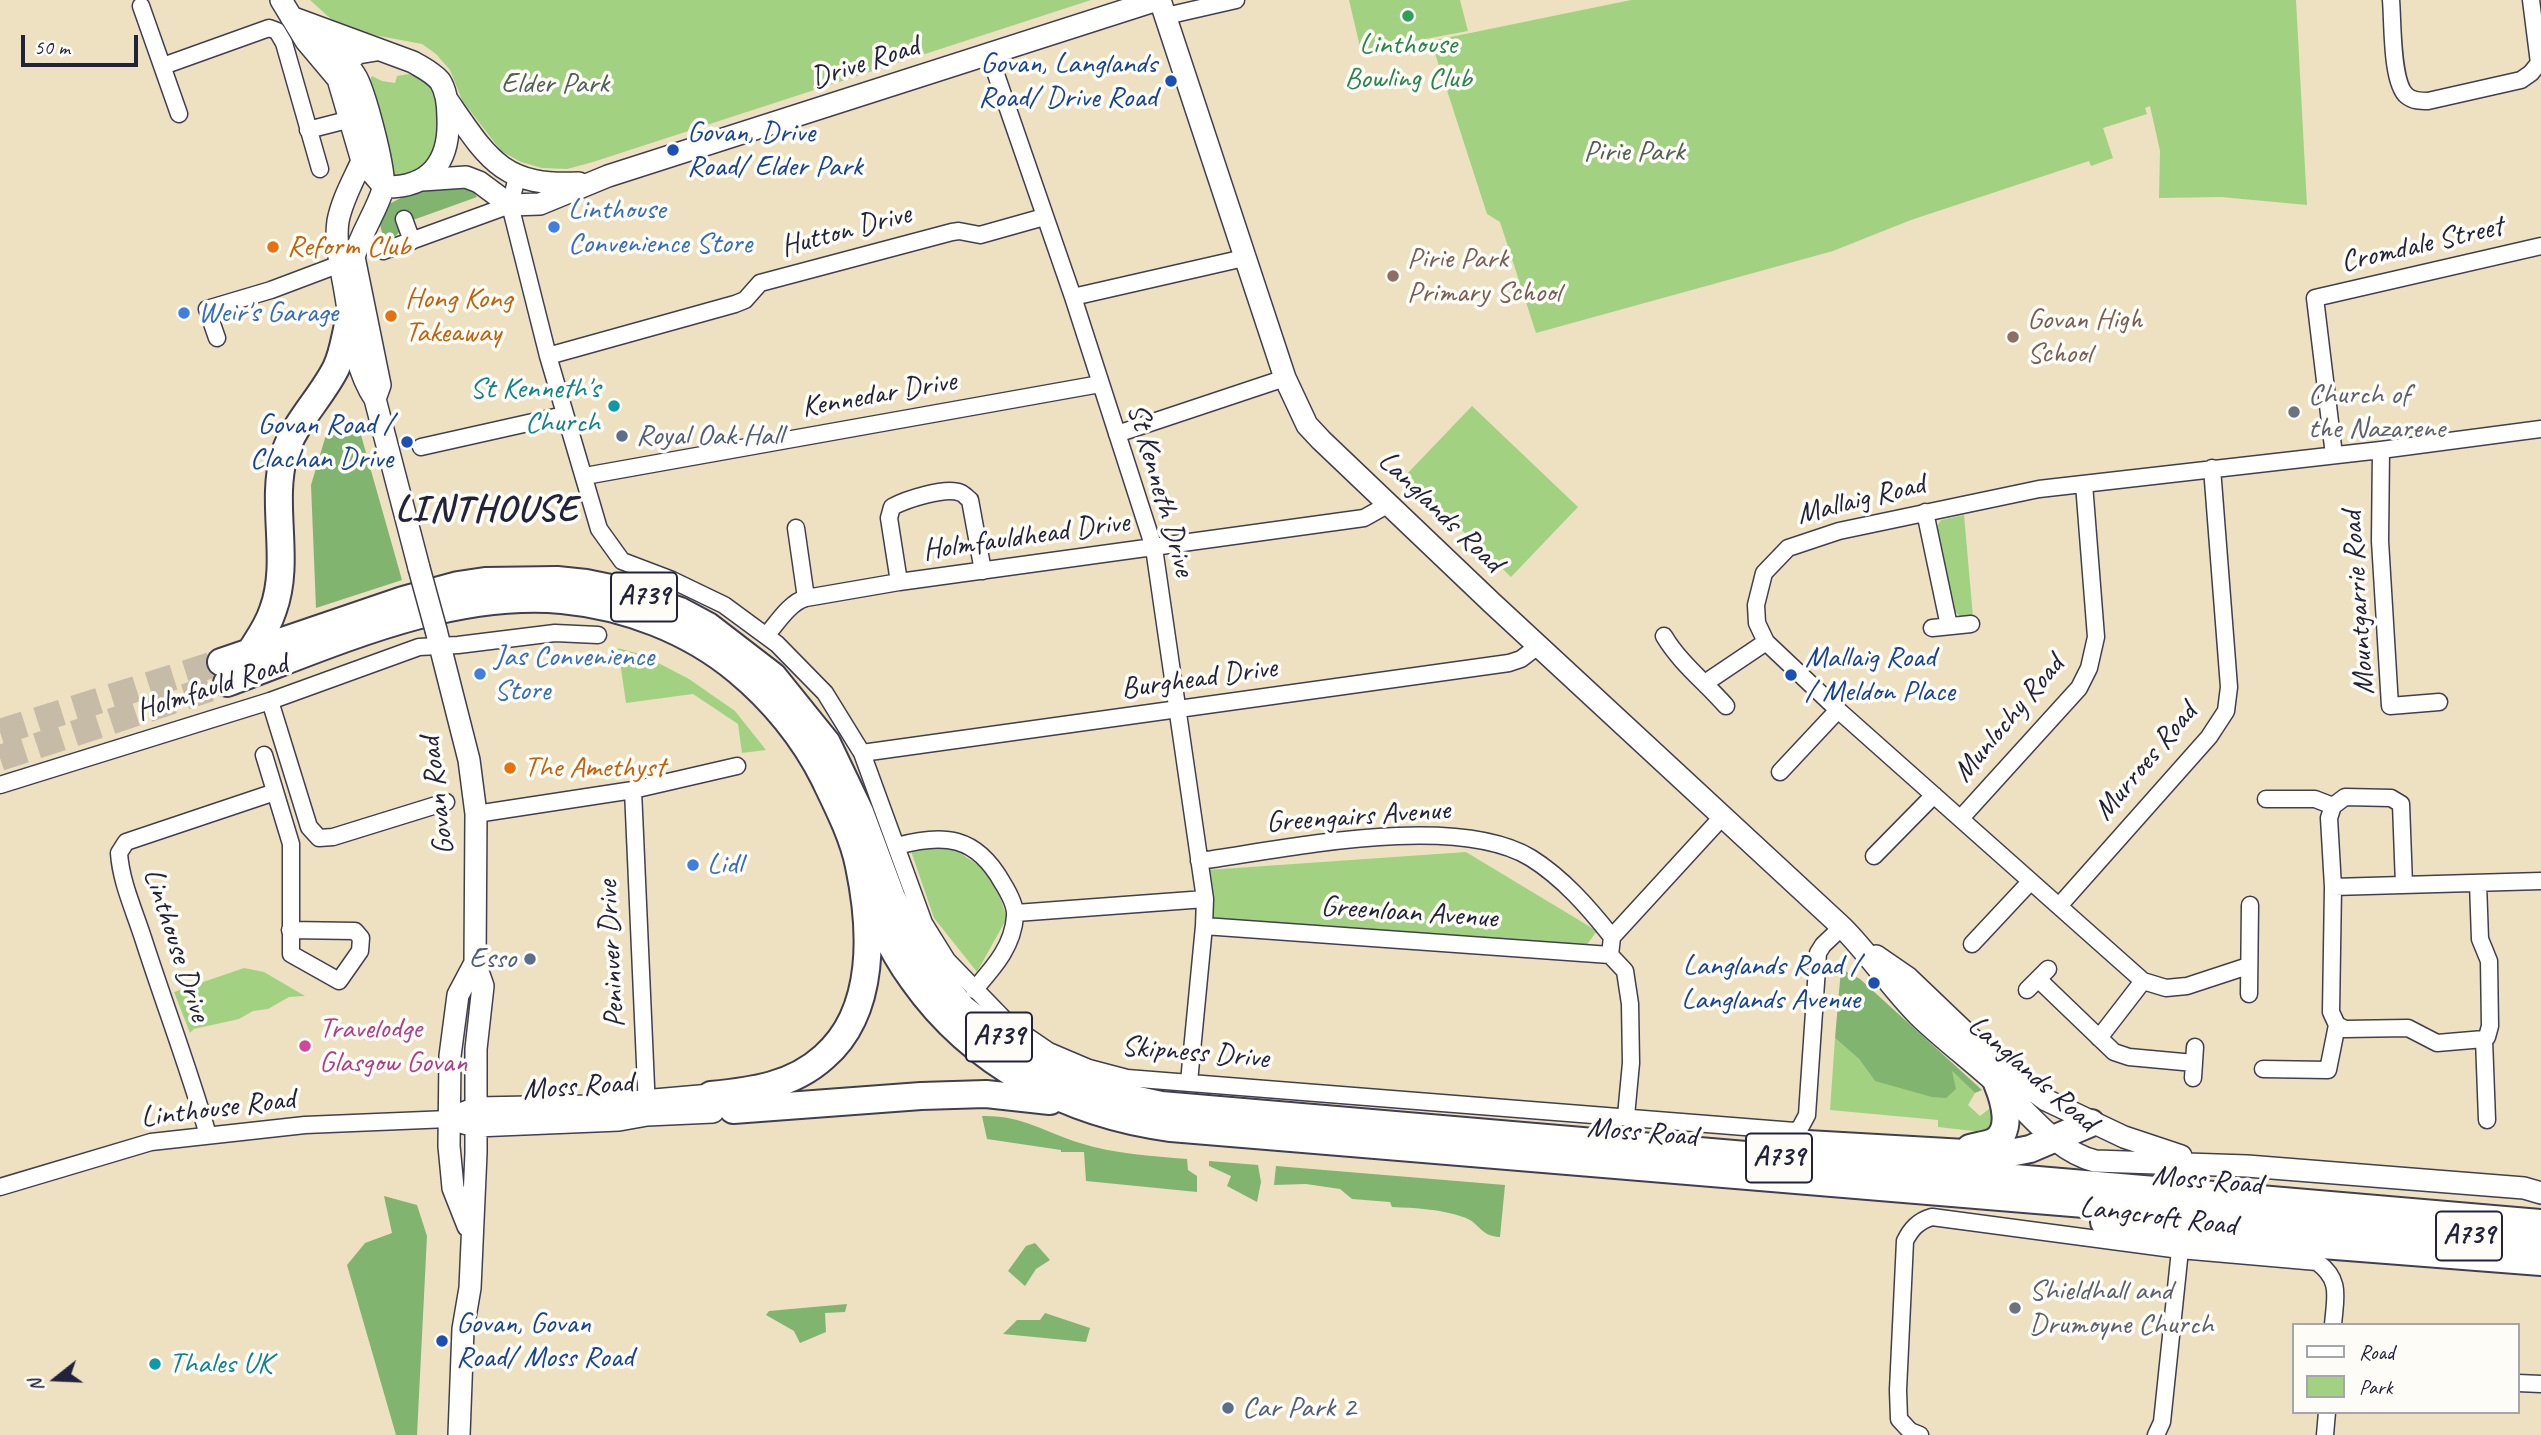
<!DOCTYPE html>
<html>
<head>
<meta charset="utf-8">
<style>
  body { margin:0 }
  #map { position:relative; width:2541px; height:1435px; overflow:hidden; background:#eee1c2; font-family:Caveat,sans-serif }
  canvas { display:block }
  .legend { position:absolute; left:2292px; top:1323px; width:228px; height:91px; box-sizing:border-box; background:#fdfcf7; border:2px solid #a5a5ac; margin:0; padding:9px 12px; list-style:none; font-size:21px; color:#22223b }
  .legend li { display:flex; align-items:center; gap:14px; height:35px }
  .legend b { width:35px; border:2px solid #a5a5ac }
  .north { position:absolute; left:21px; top:1344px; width:70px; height:70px; -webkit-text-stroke:5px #fdfcf7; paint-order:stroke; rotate:252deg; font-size:19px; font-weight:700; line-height:28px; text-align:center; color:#22223b }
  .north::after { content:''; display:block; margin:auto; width:24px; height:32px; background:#22223b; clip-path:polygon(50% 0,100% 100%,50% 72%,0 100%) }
  .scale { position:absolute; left:21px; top:35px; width:117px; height:32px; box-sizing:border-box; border:4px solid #22223b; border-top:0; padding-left:9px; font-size:21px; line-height:24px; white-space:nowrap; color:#22223b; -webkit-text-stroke:5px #fdfcf7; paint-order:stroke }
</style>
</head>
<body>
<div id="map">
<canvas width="2541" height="1435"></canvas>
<ul class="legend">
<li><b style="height:9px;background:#fff"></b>Road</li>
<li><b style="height:19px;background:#a2d281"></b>Park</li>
</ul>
<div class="north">N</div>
<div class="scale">50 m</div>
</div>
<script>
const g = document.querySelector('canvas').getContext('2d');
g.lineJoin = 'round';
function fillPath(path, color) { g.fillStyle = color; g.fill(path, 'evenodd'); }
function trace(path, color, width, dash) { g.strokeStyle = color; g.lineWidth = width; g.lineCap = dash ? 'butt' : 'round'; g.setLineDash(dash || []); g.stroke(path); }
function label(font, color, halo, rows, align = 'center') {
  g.font = font + ' Caveat,sans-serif'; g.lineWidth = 7; g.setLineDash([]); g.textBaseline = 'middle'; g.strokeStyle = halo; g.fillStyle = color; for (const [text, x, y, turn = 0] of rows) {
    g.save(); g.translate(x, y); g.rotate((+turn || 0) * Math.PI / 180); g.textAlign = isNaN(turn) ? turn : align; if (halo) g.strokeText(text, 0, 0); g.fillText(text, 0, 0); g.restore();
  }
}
fillPath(new Path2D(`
  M310,0H1091L593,162L567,169L542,168L521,162L501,151L462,100L450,70L436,54L422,44L342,29Z
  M1349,0H1460L1468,31L1361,51Z
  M1631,0H2296L2307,205L2221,197L2159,198L2160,151L2150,106L2145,108L2147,114L2103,128L2113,158L2091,166L2089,161L1911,220L1833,251L1536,333L1500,222L1487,214L1431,41Z
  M409,74C436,83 443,103 438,130C433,156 425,176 394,177L370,80L372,76L382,81L395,83L397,76Z
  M1472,406L1578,507L1511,577L1405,476Z
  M1964,515L1973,617L1962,618L1954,611L1937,536L1938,525L1941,520Z
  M618,648L643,655L689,679L735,711L766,750L742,753L738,724L693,694L626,703Z
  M942,841L993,875L1007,918L977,972L934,918L911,851Z
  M1466,852L1597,931L1585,947L1211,923L1207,870Z
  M244,968L264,972L305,996L289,997L268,1009L253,1011L239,1019L194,1029L190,1033L174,992Z
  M1835,1038L1859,1059L1875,1081L1951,1070L1975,1093L1968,1105L1980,1116L1994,1105L1991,1133L1938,1127V1120L1830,1110Z`), '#a2d281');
fillPath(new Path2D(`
  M470,186L477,197L413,220L410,214L397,219L400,231L395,237L384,241L379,220L389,204L415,191Z
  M357,421L402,580L316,608L311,485L326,435Z
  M1841,969L1860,979L1982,1090L1975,1093L1952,1071L1956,1089L1946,1098L1932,1097L1875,1081L1859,1059L1835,1038Z
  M982,1116C1022,1115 1044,1132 1080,1143C1114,1154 1152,1156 1187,1159L1188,1170L1197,1176V1192L1086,1181L1084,1152H1061V1150L987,1139Z
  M1209,1161L1258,1165L1261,1182L1257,1202L1227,1186L1231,1176L1209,1166Z
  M1276,1166L1505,1185L1500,1237C1479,1236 1480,1222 1463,1217C1440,1209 1416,1208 1392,1207L1390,1202L1352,1199L1340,1189L1306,1184L1274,1185Z
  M384,1196L417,1205L427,1236L417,1435H396L347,1265L365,1243L392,1233Z
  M1035,1243L1050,1260L1036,1269L1025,1286L1008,1271L1026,1246Z
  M847,1304L845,1312L825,1313L826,1332L800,1343L794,1331L766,1315L769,1311Z
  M1045,1313L1090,1328L1086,1342L1003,1334L1017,1320H1040Z`), '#81b46f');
trace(new Path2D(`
  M0,732L221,662
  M0,758L227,683`), '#c5bba7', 26, [26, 13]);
const minor = new Path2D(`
  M2391,0C2393,22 2391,83 2407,96C2413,101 2421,101 2428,101L2521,80L2531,73L2539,63L2531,0
  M141,6L179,114
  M1166,16L1236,0
  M989,54L1073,297L1154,548L1205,899L1204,926L1189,1082
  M163,66L269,28L277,31L284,43L320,169
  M308,130L351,119
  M517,177L510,205L548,356L599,529L622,561L672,580L724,605L777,644L825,693L862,753L924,923L947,960L1008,1023L1049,1051L1089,1068L1127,1078L1795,1131L1800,1128L1807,1115L1818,953L1823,945L1842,927
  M404,219L412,241
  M383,251L510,205
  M1073,297L1244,258
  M217,338L207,309L271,290L348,261
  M548,356L735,304L745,300L760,283L952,232L959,231L980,235L1044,217
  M1117,434L1285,378
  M421,447L564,415
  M2381,450L2380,541L2390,706L2439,702
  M2334,455L2315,298L2541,246
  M585,476L1100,384
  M1925,512L1949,626
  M796,528L806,598
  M899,582L889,518L892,507C905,500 946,486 961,493C964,494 967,498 970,500L983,571
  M1932,628L1971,624
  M766,636C777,623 790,602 806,598L899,582L1364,518L1389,504
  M1664,636C1680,663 1705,682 1726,706
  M1705,683L1766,642
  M270,701L309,827L319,838L333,837L446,802
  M862,753L1509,663L1521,659L1538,646
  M264,755L291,844V954L339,981L360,951L361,938L355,931L290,930
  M1780,772L1838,710
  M0,785L270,701L419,647L458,645L555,633L598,635
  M633,790L647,1109
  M2266,799H2315L2333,806L2345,797L2391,798L2401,804L2404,885
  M476,814L633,790L737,766
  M1961,818L2079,688L2089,668L2096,637L2084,484
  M897,846C944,833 976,836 1002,882C1007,890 1016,906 1015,916C1013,947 993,968 974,990
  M1874,856L1934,795
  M1199,861C1286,849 1455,812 1531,858C1563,878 1589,908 1612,937
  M2478,883L2480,939L2489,961L2490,1026L2487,1037L2484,1039L2487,1120
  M2333,887L2541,881
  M2059,906L2209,737L2226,711L2229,687L2212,468
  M1016,913L1205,899
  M1204,926L1610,955
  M1972,944L2030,882
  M2248,966L2187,986L2166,988L2143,981L1838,710L1766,642L1757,623L1756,605L1764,573L1788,548L1839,531L2039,489L2381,450L2541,429
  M2038,979L2114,1052L2129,1057L2194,1063
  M2027,990L2048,969
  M2249,994L2250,905
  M2337,1025L2345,1029L2408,1028L2437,1043L2484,1039
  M2099,1038L2143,981
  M2263,1069L2328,1070L2337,1025L2331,1012L2333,887L2329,818L2333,806
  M2193,1078L2195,1047
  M1626,1116L1631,1063L1630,1004L1625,971L1610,955L1612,937L1723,816
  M208,1135C189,1069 165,1006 144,941C135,912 121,883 119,853L126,842L275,792
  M0,1187L151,1142L305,1125L449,1119
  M2518,1383L2541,1384
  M1920,1435L1910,1431L1899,1419L1898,1390L1905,1241C1911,1229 1918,1221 1932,1217L2180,1250L2317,1262C2342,1280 2335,1298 2333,1325
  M2156,1435L2162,1422L2180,1250
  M2325,1435L2327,1412`);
const tertiary = new Path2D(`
  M281,0L306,41L338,79
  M1160,0L1285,378L1307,425L1321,440L1492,603L1842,927C1870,955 1891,988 1919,1016C1947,1043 1979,1066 2007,1093C2033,1118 2059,1152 2095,1161L2247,1166L2524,1188L2541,1193
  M291,17L413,62C423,68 432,72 440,81C447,92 448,106 448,118C450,163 429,188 384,187L362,161L338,79L345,62L358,53L376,50
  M311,29C328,40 344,58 355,75C364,88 387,174 383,189C377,210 361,233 354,257L380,385L375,399
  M448,101C488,159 503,187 579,183
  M362,161C353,181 342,200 338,221C335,241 340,262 343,280C351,320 352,365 375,399L419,568
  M422,180L466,177L479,182L510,205L540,204L608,176L1157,0
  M436,630L469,760L476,814L475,963L483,986L476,1049V1153L470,1288L463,1329L459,1435
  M1876,956L1908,978L1998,1064L2046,1100L2124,1137L2181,1156
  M463,1113L476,1108L586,1106L711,1095
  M464,1123L476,1126L619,1120L647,1115L713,1112
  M468,1226L453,1188L452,1177L449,1146L450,1056L458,995L475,963`);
const primary = new Path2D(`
  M250,652C259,638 268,626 273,610C291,561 270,505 284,455C294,423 321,398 336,368C343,354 345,336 349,321
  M221,662L403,600L458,585L485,581L557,580L586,583L620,590L680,611L708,626L773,676L827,743L860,812L892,898L921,954L962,1008L1013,1048L1059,1076L1097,1091L1161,1105C1621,1147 2081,1181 2541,1223
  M227,683C333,644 447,590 562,600C625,606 689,630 738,671C773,700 804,738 824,778C837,805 853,836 859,866C872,928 877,1011 824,1057C792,1086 752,1091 711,1095
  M859,864C872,905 887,945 913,980C973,1065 1069,1115 1171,1128L2541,1242
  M733,1110L921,1096L986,1094L1050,1101
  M1807,1144L2000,1155L2030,1149L2091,1123
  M1970,1148C1977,1146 1986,1145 1993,1142C2014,1132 2004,1100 1997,1083
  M2104,1222L2181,1234L2541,1262`);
trace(minor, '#413f4f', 19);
trace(tertiary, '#413f4f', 24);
trace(primary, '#413f4f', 30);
trace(minor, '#fff', 16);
trace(tertiary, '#fff', 21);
trace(primary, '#fff', 26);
const tertiaryBridge = new Path2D(`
  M419,568L436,630`);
trace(tertiaryBridge, '#413f4f', 24, []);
trace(tertiaryBridge, '#fff', 21);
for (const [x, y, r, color] of [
  [1408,16,7,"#2e9e5b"],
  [1171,81,7,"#1a4fb4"],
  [673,150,7,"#1a4fb4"],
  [554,227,7,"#3f7fe0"],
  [273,247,7,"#e8710a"],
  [1393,276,7,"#8d6e63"],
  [184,313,7,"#3f7fe0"],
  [391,316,7,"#e8710a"],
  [2013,337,7,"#8d6e63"],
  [614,406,7,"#0f9aa8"],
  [2294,412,7,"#6b7280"],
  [622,436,7,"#5c6f8a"],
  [407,442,7,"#1a4fb4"],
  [480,674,7,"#3f7fe0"],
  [1791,675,7,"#1a4fb4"],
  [510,768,7,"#e8710a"],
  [693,865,7,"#3f7fe0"],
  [530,959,7,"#5c6f8a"],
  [1874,983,7,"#1a4fb4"],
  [305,1046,7,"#d1479c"],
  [2015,1308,7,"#6b7280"],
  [442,1341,7,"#1a4fb4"],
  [155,1364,7,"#0f9aa8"],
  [1228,1408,7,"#5c6f8a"]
]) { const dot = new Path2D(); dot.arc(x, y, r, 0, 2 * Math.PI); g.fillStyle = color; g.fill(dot); trace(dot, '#fdfcf7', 2.5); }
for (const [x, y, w] of [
  [644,597,66],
  [999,1037,66],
  [1779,1158,66],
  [2469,1236,66]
]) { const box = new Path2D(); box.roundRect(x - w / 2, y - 24.5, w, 49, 5); g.fillStyle = '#fdfcf7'; g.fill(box); trace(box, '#22223b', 2); }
label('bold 28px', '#22223b', null, [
  ["A739",644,597],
  ["A739",999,1037],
  ["A739",1779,1158],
  ["A739",2469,1236]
]);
label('30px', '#27864d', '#fdfcf7', [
  ["Linthouse",1408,45],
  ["Bowling Club",1408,79]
]);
label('30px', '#22223b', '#fdfcf7', [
  ["Drive Road",865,63,-18],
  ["Hutton Drive",846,231,-15],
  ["Cromdale Street",2422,245,-13],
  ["Kennedar Drive",879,395,-10],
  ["St Kenneth Drive",1160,490,74],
  ["Mallaig Road",1861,500,-14],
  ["Langlands Road",1440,512,44],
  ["Holmfauldhead Drive",1026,537,-8],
  ["Mountgarrie Road",2359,603,-94],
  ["Burghead Drive",1199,679,-8],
  ["Holmfauld Road",212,688,-18],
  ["Munlochy Road",2009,719,-50],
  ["Murroes Road",2146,762,-50],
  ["Govan Road",438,796,-97],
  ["Greengairs Avenue",1358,817,-4],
  ["Greenloan Avenue",1409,913,4],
  ["Linthouse Drive",176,945,72],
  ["Peninver Drive",612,954,-93],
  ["Skipness Drive",1195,1053,5],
  ["Langlands Road",2032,1074,41],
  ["Moss Road",578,1087,-4],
  ["Linthouse Road",218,1109,-7],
  ["Moss Road",1642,1133,5],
  ["Moss Road",2207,1181,5],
  ["Langcroft Road",2158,1217,7]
]);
label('30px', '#164399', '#fdfcf7', [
  ["Govan, Langlands",1157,64],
  ["Road/ Drive Road",1157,98],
  ["Govan, Drive",687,133,"left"],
  ["Road/ Elder Park",687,167,"left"],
  ["Govan Road /",393,425],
  ["Clachan Drive",393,459],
  ["Mallaig Road",1805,658,"left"],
  ["/ Meldon Place",1805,692,"left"],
  ["Langlands Road /",1860,966],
  ["Langlands Avenue",1860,1000],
  ["Govan, Govan",456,1324,"left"],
  ["Road/ Moss Road",456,1358,"left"]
], 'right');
label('30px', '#4f6054', '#fdfcf7', [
  ["Elder Park",555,84],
  ["Pirie Park",1634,152]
]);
label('30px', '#366cbe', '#fdfcf7', [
  ["Linthouse",568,210],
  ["Convenience Store",568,244],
  ["Weir's Garage",198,313],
  ["Jas Convenience",494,657],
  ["Store",494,691],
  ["Lidl",707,865]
], 'left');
label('30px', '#c56008', '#fdfcf7', [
  ["Reform Club",287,247],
  ["Hong Kong",405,299],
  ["Takeaway",405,333],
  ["The Amethyst",524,768]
], 'left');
label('30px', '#785e54', '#fdfcf7', [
  ["Pirie Park",1407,259],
  ["Primary School",1407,293],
  ["Govan High",2027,320],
  ["School",2027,354]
], 'left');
label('30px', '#0d838f', '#fdfcf7', [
  ["St Kenneth's",600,389],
  ["Church",600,423],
  ["Thales UK",169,1364,"left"]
], 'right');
label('30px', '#5b616d', '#fdfcf7', [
  ["Church of",2308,395],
  ["the Nazarene",2308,429],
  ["Shieldhall and",2029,1291],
  ["Drumoyne Church",2029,1325]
], 'left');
label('30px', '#4e5e75', '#fdfcf7', [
  ["Royal Oak Hall",636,436],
  ["Esso",516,959,"right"],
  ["Car Park 2",1242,1408]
], 'left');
label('30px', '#b23c85', '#fdfcf7', [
  ["Travelodge",319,1029],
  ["Glasgow Govan",319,1063]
], 'left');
g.letterSpacing = '2px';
label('bold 37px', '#22223b', '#fdfcf7', [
  ["LINTHOUSE",487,510]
]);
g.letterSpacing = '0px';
</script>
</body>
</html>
